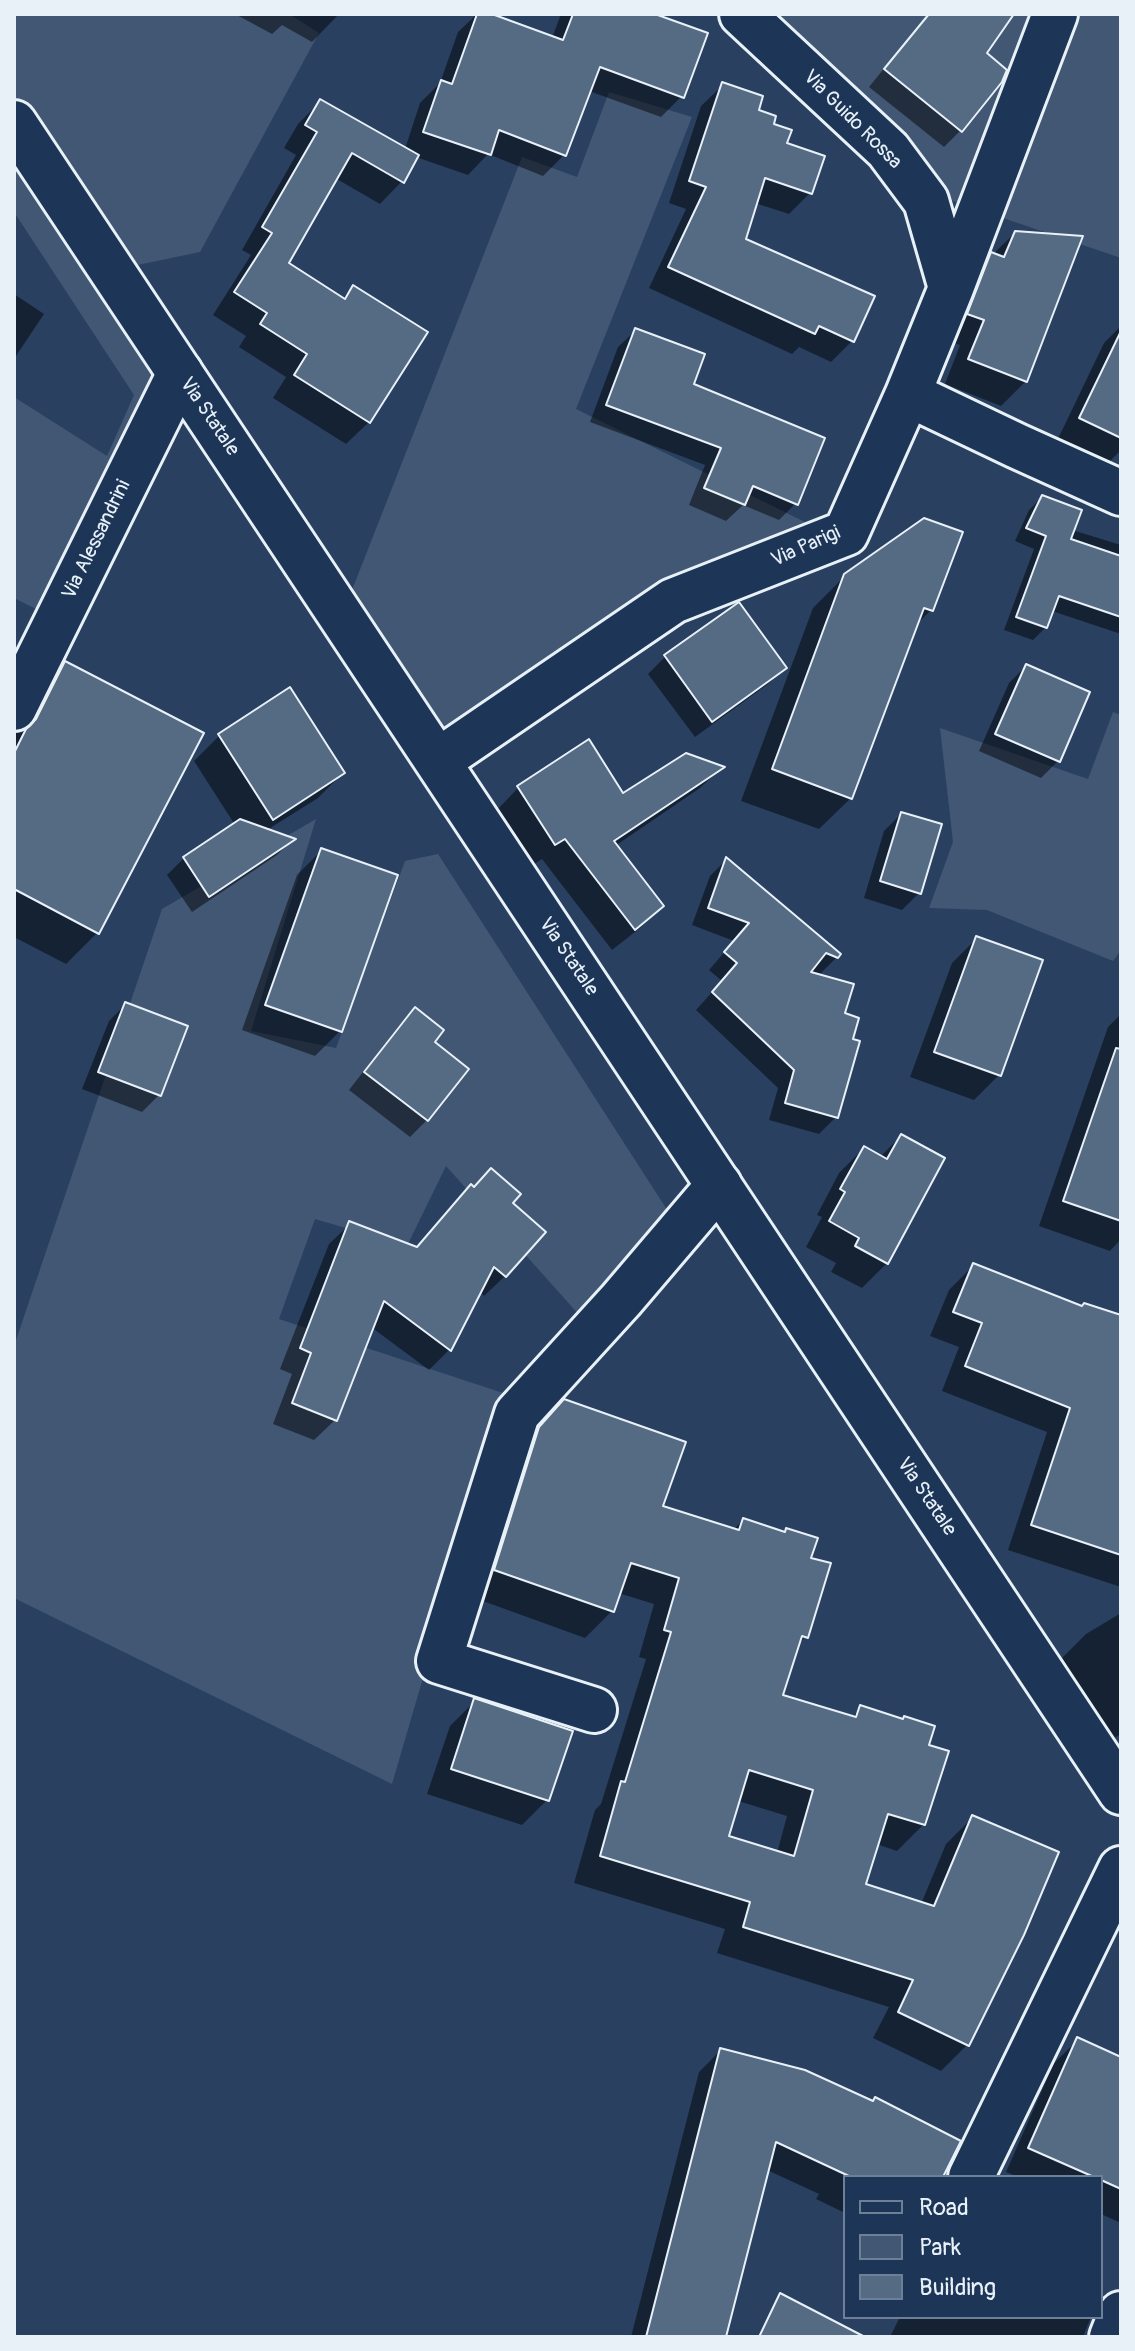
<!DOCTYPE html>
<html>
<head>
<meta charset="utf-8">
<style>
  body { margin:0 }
  #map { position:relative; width:1135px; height:2351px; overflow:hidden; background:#294061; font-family:Pangolin,sans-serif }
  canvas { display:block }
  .frame { position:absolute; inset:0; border:16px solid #e8f1f8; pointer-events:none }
  .legend { position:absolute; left:843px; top:2175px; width:260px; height:144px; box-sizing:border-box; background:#1d3557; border:2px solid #6e8097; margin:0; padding:10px 14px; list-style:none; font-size:24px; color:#e8f1f8 }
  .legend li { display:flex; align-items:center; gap:16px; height:40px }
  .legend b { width:40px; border:2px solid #6e8097 }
</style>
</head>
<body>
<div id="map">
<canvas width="1135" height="2351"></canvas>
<div class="frame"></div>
<ul class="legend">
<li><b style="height:10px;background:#1d3557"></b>Road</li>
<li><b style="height:22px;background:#415774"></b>Park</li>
<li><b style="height:22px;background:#556a83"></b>Building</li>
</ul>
</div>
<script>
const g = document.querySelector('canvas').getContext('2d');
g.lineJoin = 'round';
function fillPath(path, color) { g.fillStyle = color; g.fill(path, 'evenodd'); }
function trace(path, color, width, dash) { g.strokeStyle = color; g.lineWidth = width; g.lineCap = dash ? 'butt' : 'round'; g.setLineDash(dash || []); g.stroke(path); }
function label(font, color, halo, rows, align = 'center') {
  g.font = font + ' Pangolin,sans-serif'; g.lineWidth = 8; g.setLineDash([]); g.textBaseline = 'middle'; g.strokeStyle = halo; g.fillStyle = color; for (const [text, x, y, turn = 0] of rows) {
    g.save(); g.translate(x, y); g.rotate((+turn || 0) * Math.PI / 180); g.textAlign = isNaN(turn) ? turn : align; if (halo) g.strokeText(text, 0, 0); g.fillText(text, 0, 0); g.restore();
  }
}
fillPath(new Path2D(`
  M14,14H289L319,33L200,252L109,271L177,371L58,620L14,598V397L107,456L134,395L14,212Z
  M769,14H1121V258L953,201Z
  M609,92L692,117L576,409L817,528L441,742L350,595L522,157L577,177Z
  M1113,712L1121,715V950L1113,961L987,910L929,908L953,842L940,728L1088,779Z
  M316,819L251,1031L336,1048L405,861L438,854L673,1219L581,1317L446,1166L407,1246L315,1219L279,1319L506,1394L392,1784L14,1598V1346L162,909Z`), '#415774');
fillPath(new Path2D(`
  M235,14H339L312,42L282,25L272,34Z
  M477,14H486L552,38L561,14H649L682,96L661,117L589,91L564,155L543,176L488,154L468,175L416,157L402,181L380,204L335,178L287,264L342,299L354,288L369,422L346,444L273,398L286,377L239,347L246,336L213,315L251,255L242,250L296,155L284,148L298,124L320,102L405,149L420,103L440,83L458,32Z
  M931,14H1012L984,54L961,130L944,147L869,87L916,29Z
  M723,85L756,112L785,144L810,193L789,214L755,203L743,240L852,341L831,362L799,347L792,354L649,288L686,209L669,203L701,106Z
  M1015,233L1026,381L1001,406L945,384L960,345L944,339L967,279Z
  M14,294L44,314L14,359Z
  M1121,326V450L1104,467L1056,443L1104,343Z
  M636,330L691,385L796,503L779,520L743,505L726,521L689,505L705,465L590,422L618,347Z
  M1042,497L1072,530L1121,545V634L1052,611L1046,627L1033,640L1004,630L1034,549L1015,541L1029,510Z
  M845,576L931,610L915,626L851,798L819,829L741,801L813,608Z
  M739,605L785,667L768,684L695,737L648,674L665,657Z
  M65,664L98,932L66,964L14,937V735L34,695Z
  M1026,666L1058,761L1041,778L979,751L1009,683Z
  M290,690L343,773L318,798L267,830L292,840L277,855L192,912L167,875L184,858L235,825L194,761L219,736Z
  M721,768L700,788L615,846L662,906L640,928L612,950L542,859L533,865L497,810L518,788L623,796Z
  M901,814L919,893L902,910L864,898L884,831Z
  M322,850L340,1031L315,1056L242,1030L297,875Z
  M727,859L837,957L818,976L843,1015L836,1117L819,1134L769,1120L778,1088L696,1010L722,981L709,970L734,941L692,925L710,876Z
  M977,938L1040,962L999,1075L974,1100L910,1077L952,963Z
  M126,1004L159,1095L142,1112L82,1089L109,1021Z
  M415,1010L432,1043L427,1120L410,1137L349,1090L398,1027Z
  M1121,1014V1239L1110,1251L1039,1226L1108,1027Z
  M901,1136L887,1263L862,1288L831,1272L836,1263L806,1247L822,1217L817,1215L839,1173L864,1148L880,1157Z
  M471,1187L510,1203L505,1276L484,1296L479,1291L449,1350L429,1370L371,1327L335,1420L314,1440L273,1424L292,1374L280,1369L329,1244L350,1224L415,1249Z
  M973,1266L1081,1308L1121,1317V1587L1008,1550L1047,1432L942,1391L959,1347L930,1336L949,1290Z
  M565,1402L661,1507L733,1530L743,1520L784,1533L787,1530L809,1559L806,1636L797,1646L781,1696L851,1718L861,1708L926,1746L924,1824L897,1851L876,1844L863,1886L921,1904L946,1844L973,1817L967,2045L941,2071L873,2038L889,2007L717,1953L725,1929L574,1883L595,1810L601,1804L646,1659L639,1657L654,1604L618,1593L612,1611L585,1638L469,1596L513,1455ZM738,1801L787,1816L777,1853L726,1837Z
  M1121,1613V1734L1111,1740L1062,1658L1086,1634Z
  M475,1701L547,1800L522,1825L427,1794L450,1726Z
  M1078,2040L1121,2059V2223L1101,2214V2177H1018L1006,2172L1054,2063Z
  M721,2050L941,2177H845V2213L816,2199L819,2194L767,2170L724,2337H631L699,2072Z
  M900,2317H1091L1083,2337H890Z`), '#0007');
const building = new Path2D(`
  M477,14H492L563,40L573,14H655L708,33L684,98L600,67L566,156L499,130L491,155L423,132L441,80L452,84Z
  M929,14H1014L987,53L1007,70L1002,82L962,132L884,69Z
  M722,82L763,96L759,110L776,116L774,124L792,130L787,143L825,156L812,194L765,178L746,239L875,296L854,342L819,326L815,334L668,267L706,187L689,181Z
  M320,99L419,155L404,183L352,153L289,263L345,299L353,285L428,332L370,423L294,375L307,354L260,324L267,313L234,292L272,233L262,227L317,132L305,125Z
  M1015,231L1083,236L1027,382L968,359L984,320L967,314L991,252L1004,257Z
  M635,328L705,354L694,384L825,438L798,505L753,486L745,505L704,488L721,448L606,405Z
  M1121,331V438L1079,418Z
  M1042,495L1082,510L1071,539L1121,556V617L1059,596L1047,628L1016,617L1046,536L1026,528Z
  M924,518L963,532L933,611L924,608L852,799L772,769L844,574Z
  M739,602L787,668L712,722L664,655Z
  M65,661L204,733L99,934L14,889V753L26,729L36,719Z
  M1026,664L1090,692L1060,762L995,734Z
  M290,687L345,773L273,820L218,734Z
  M589,739L623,793L686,753L725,767L614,841L664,906L635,930L565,839L555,845L517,786Z
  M901,812L942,824L921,894L880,881Z
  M240,819L296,839L209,897L183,857Z
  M321,848L398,875L342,1032L265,1005Z
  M726,857L841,954L838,958L826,953L811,972L854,984L845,1013L859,1018L853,1039L860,1041L838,1118L785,1103L794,1070L712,992L737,963L724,952L749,923L708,908Z
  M976,936L1043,960L1001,1076L934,1052Z
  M125,1002L188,1026L161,1096L98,1072Z
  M415,1007L444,1030L435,1042L469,1069L428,1121L364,1072Z
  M1116,1048L1121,1049V1221L1063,1201Z
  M901,1134L945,1158L888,1264L855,1246L859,1238L829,1221L845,1192L840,1189L864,1146L887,1159Z
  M491,1168L521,1194L513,1203L546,1232L506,1277L494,1267L451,1351L384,1301L337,1421L292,1403L311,1353L300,1348L349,1221L417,1247L471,1184L474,1187Z
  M973,1263L1082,1306L1084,1303L1121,1315V1555L1031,1525L1070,1408L965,1366L982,1323L953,1312Z
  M564,1399L686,1442L663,1506L739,1530L743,1518L785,1532L786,1528L818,1538L811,1558L831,1563L808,1638L802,1636L783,1695L856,1717L860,1705L903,1719L904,1716L935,1726L929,1745L949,1751L925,1825L888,1814L866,1884L934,1906L972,1815L1059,1852L1024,1935L969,2046L898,2012L913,1980L743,1927L750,1902L600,1856L621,1781L625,1782L671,1632L664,1630L679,1578L631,1563L614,1612L494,1570L539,1427ZM749,1770L813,1790L794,1856L729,1836Z
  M474,1698L573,1731L549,1801L451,1769Z
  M1077,2037L1121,2057V2189L1101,2180V2177H1094L1028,2148Z
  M720,2048L805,2070L873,2101L875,2097L961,2141L943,2177H851L776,2142L726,2337H646Z
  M780,2293L865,2337H759Z`);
fillPath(building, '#556a83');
trace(building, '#e8f1f8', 2);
const street = new Path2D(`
  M742,14L888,150L926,201L951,288L908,394
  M951,288L1055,14
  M14,708L180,373
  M438,761L673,601L846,533L908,394L1017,446L1121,493
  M594,1710L439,1661L517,1414L621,1300L719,1185
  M971,2177L1121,1869
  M1112,2337L1121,2314`);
const primary = new Path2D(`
  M14,123L1121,1792`);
trace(street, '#e8f1f8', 50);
trace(primary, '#e8f1f8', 50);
trace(street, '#1d3557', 44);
trace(primary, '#1d3557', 44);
label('20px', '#e8f1f8', '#1d3557', [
  ["Via Guido Rossa",852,120,45],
  ["Via Statale",209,417,56],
  ["Via Alessandrini",97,540,-64],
  ["Via Parigi",806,547,-24],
  ["Via Statale",568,957,56],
  ["Via Statale",926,1497,56]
]);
</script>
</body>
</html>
